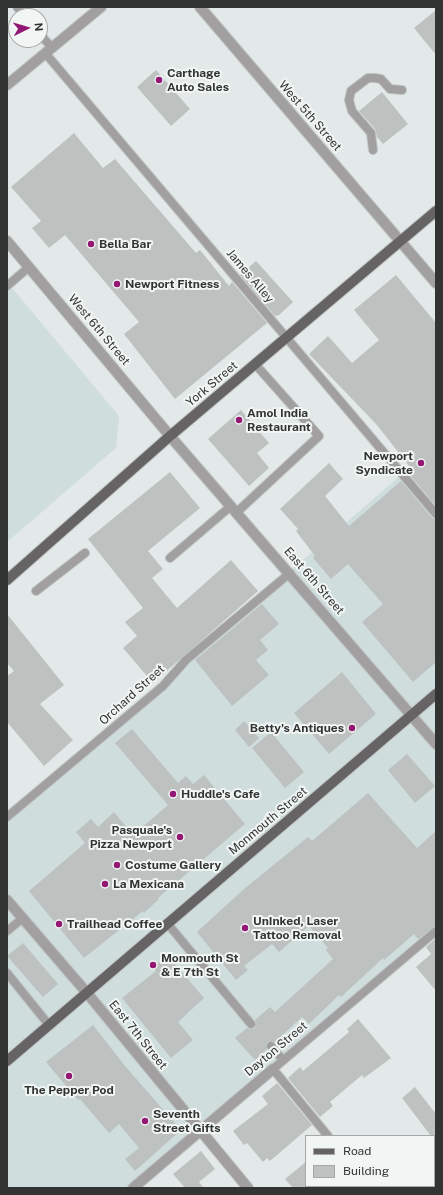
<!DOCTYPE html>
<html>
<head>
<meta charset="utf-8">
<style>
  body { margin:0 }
  #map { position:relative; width:443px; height:1195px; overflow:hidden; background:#e3e9e8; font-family:"Public Sans",sans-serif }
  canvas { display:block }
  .frame { position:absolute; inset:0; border:8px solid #323433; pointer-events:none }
  .legend { position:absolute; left:305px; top:1135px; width:130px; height:52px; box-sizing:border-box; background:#f1f6f5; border:1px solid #a5a8a7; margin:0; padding:5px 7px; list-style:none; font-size:12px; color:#323433 }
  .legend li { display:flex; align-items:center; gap:8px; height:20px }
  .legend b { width:20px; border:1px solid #a5a8a7 }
  .north { position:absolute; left:8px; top:8px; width:40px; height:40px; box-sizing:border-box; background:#f1f6f5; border:1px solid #a5a8a7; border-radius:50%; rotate:85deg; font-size:11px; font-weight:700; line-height:16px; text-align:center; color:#323433 }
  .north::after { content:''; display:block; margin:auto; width:14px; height:18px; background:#931873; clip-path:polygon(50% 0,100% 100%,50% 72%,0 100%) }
</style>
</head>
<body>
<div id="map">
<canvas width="443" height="1195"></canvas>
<div class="frame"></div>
<ul class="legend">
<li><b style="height:5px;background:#666365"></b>Road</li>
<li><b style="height:11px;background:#bdc2c1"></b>Building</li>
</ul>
<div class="north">N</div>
</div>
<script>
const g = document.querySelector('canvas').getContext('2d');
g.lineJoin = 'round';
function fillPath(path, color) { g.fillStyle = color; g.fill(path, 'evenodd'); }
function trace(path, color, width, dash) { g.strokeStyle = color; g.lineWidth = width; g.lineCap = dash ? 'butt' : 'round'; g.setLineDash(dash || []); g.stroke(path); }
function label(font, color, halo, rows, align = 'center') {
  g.font = font + ' "Public Sans",sans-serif'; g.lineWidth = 4; g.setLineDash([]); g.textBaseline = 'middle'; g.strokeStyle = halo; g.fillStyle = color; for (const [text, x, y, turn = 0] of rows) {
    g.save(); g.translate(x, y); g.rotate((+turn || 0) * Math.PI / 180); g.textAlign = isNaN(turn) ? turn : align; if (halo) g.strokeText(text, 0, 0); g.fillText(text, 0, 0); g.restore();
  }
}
fillPath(new Path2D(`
  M7,282L119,416L116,448L7,542Z
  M402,474L436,514V931L133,1188H7V817Z`), '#cfdddc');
fillPath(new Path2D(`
  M436,10V55L414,28Z
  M156,70L190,109L171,126L137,87Z
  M382,92L408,124L383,144L377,137L375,129L359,111Z
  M74,133L103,168L115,159L196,253L200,250L229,286L232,282L267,323L175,399L124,334L139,322L65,235L49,248L32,228L41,221L11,187Z
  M256,261L293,302L279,315L275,316L240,275Z
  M396,275L436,323V506L409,474L413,471L377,425L309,354L328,336L352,363L379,340L354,310Z
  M241,410L269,443L257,453L269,468L249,486L208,439Z
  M329,463L343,479L325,496L349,526L401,481L432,518L436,519V662L413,682L362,622L383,604L348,564L331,579L313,558L315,556L296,531L298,529L280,509Z
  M170,472L200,508L148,551L163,569L152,578L177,608L231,560L258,591L153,683L123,648L137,636L125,622L143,608L88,539Z
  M262,604L279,624L260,640L268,650L256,660L269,675L232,706L195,660Z
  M7,614L64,685L40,704L73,740L44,766L7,722V676L14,671L7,663Z
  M342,672L376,714L329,754L294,713Z
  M244,721L259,738L249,747L235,730Z
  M132,729L178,783L186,776L193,784L204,775L245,824L158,898L159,899L144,913L143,911L84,958L29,891L85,843L76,832L91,819L98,827L114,812L133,835L168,805L115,743Z
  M271,732L304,772L285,788L252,748Z
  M407,754L435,786L415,803L388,770Z
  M368,793L417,848L436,831V926L418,939L414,934L384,960L383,958L341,997L339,995L309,1024L302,1017L275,1042H268L266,1045L267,1049L255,1060L235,1038L247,1028L252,1029L255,1028L256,1023L255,1020L270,1007L275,1012L333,959L326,950L328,948L309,926L279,952L272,944L244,966L248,970L236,980L197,932L244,889L308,837L312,841Z
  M436,938V991L416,967L431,954L426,947Z
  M23,943L58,984L43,997L7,956Z
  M167,955L204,998L178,1022L193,1040L171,1058L122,998L156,971L153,968Z
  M358,1019L391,1058L364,1078L362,1075L330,1102L333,1106L320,1117L288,1078L300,1067L303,1071L349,1032L347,1029Z
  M93,1025L125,1066L181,1130L135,1171L125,1159L139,1148L119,1124L109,1133L80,1099L78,1100L46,1062Z
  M277,1083L312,1125L270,1161L267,1158L263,1162L247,1143L244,1145L233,1131L268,1104L262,1096Z
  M415,1087L436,1114V1142L434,1136H431L402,1098Z
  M201,1151L215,1169L199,1182L204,1188H185L173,1174Z
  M306,1162V1188H293L285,1179Z`), '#bdc2c1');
const service = new Path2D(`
  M17,7L25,16
  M40,34L52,48
  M46,54L436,514
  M373,150L371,133L352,111L349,100L351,91L368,78H375L381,79L390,89L402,90
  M7,286L29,267
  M237,512L319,436L255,364
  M170,558L231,506
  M36,591L85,553
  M7,817L163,686L186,660L290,573
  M167,923L251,1024
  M7,931L23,918
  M7,973L49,1025
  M271,1046L283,1060
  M328,1136L273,1069L436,931
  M369,1186L371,1188`);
const minor = new Path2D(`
  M7,85L101,7
  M7,241L170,436
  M7,900L87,993L248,1188
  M434,1156L436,1154
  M133,1188L273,1069
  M396,1188L398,1186`);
const tertiary = new Path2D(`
  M200,7L436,283
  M170,436L436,744`);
const primary = new Path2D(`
  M7,580L170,436L436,211
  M7,1061L436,694`);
trace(service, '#c0c5c4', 10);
trace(minor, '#c0c5c4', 12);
trace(tertiary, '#c0c5c4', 12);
trace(primary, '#c0c5c4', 12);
trace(service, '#a19fa0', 8);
trace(minor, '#a19fa0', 10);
trace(tertiary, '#a19fa0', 10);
trace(primary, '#666365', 10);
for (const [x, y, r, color] of [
  [159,80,4,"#931873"],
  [91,244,4,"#931873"],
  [117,284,4,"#931873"],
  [239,420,4,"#931873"],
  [421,463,4,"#931873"],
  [352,728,4,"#931873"],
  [173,794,4,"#931873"],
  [180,837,4,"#931873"],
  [117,865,4,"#931873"],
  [105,884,4,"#931873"],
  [59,924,4,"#931873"],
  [245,928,4,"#931873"],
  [153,965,4,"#931873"],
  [69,1076,4,"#931873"],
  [145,1121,4,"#931873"]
]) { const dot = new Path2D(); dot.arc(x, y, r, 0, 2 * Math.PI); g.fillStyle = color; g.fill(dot); trace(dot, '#f1f6f5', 1.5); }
label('bold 12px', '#323433', '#f1f6f5', [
  ["Carthage",167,73],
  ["Auto Sales",167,87],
  ["Bella Bar",99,244],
  ["Newport Fitness",125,284],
  ["Amol India",247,413],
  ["Restaurant",247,427],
  ["Newport",413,456,"right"],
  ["Syndicate",413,470,"right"],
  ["Betty's Antiques",344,728,"right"],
  ["Huddle's Cafe",181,794],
  ["Pasquale's",172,830,"right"],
  ["Pizza Newport",172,844,"right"],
  ["Costume Gallery",125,865],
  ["La Mexicana",113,884],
  ["UnInked, Laser",253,921],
  ["Tattoo Removal",253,935],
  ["Trailhead Coffee",67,924],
  ["Monmouth St",161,958],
  ["& E 7th St",161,972],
  ["The Pepper Pod",69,1090,"center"],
  ["Seventh",153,1114],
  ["Street Gifts",153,1128]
], 'left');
label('12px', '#323433', '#f1f6f5', [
  ["West 5th Street",310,116,49],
  ["James Alley",250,276,50],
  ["West 6th Street",99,330,50],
  ["York Street",212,384,-40],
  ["East 6th Street",314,581,49],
  ["Orchard Street",132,695,-42],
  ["Monmouth Street",268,821,-40],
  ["East 7th Street",138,1035,51],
  ["Dayton Street",276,1049,-40]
]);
</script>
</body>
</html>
